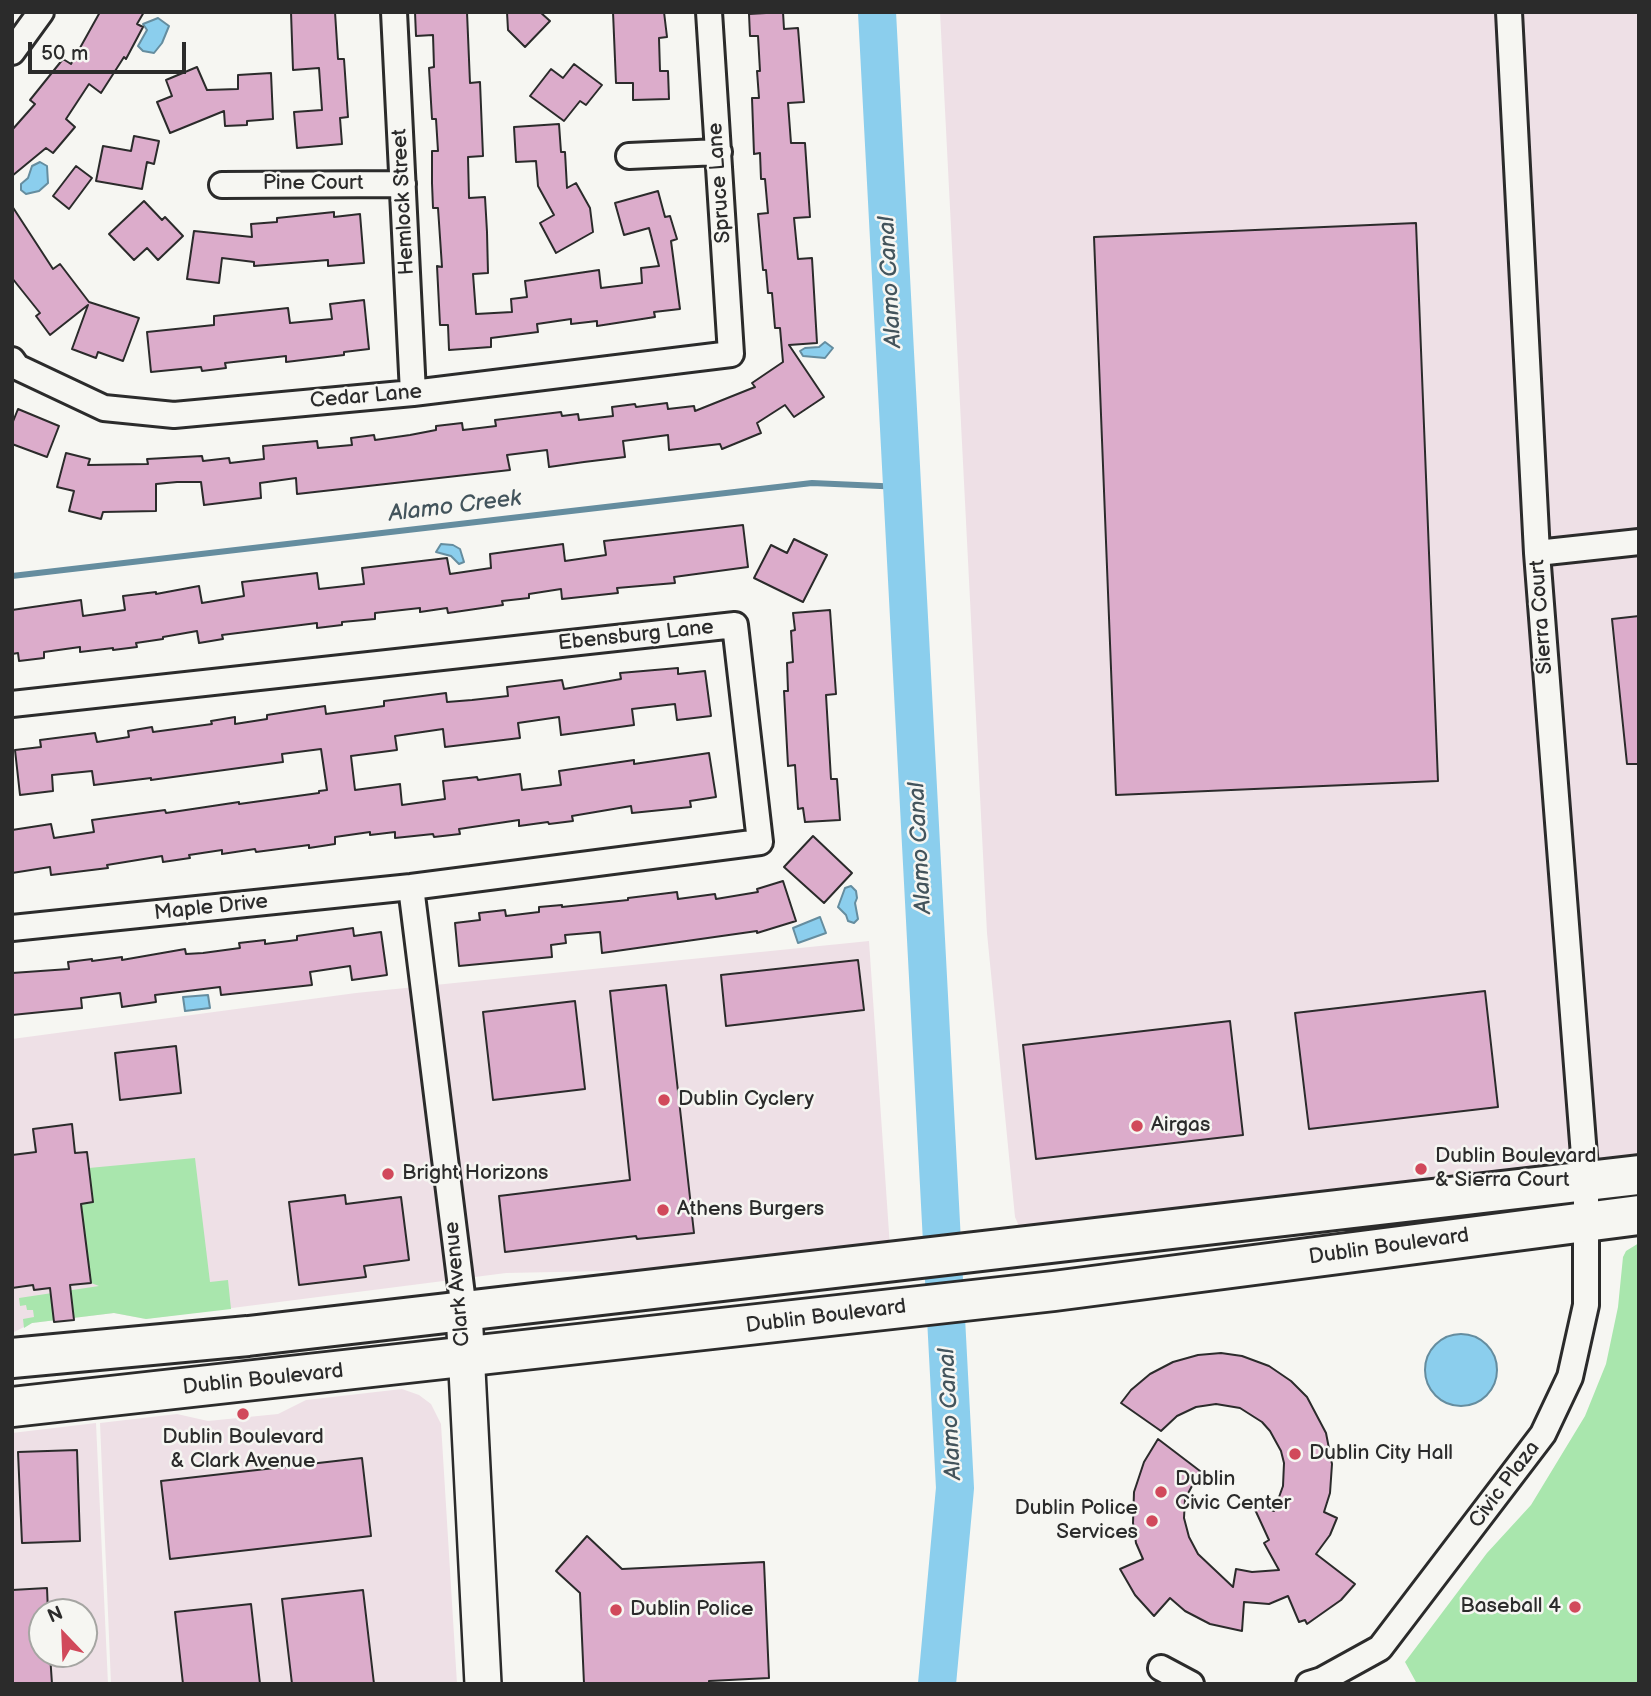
<!DOCTYPE html>
<html>
<head>
<meta charset="utf-8">
<style>
  body { margin:0 }
  #map { position:relative; width:1651px; height:1696px; overflow:hidden; background:#f6f6f2; font-family:"Balsamiq Sans",sans-serif }
  canvas { display:block }
  .frame { position:absolute; inset:0; border:14px solid #2b2b2b; pointer-events:none }
  .north { position:absolute; left:28px; top:1598px; width:70px; height:70px; box-sizing:border-box; background:#f6f6f2; border:2px solid #a5a5a2; border-radius:50%; rotate:337deg; font-size:19px; font-weight:700; line-height:28px; text-align:center; color:#2b2b2b }
  .north::after { content:''; display:block; margin:auto; width:24px; height:32px; background:#d1495b; clip-path:polygon(50% 0,100% 100%,50% 72%,0 100%) }
  .scale { position:absolute; left:28px; top:42px; width:158px; height:32px; box-sizing:border-box; border:4px solid #2b2b2b; border-top:0; padding-left:9px; font-size:21px; line-height:24px; white-space:nowrap; color:#2b2b2b; -webkit-text-stroke:5px #f6f6f2; paint-order:stroke }
</style>
</head>
<body>
<div id="map">
<canvas width="1651" height="1696"></canvas>
<div class="frame"></div>
<div class="north">N</div>
<div class="scale">50 m</div>
</div>
<script>
const g = document.querySelector('canvas').getContext('2d');
g.lineJoin = 'round';
function fillPath(path, color) { g.fillStyle = color; g.fill(path, 'evenodd'); }
function trace(path, color, width, dash) { g.strokeStyle = color; g.lineWidth = width; g.lineCap = dash ? 'butt' : 'round'; g.setLineDash(dash || []); g.stroke(path); }
function label(font, color, halo, rows, align = 'center') {
  g.font = font + ' "Balsamiq Sans",sans-serif'; g.lineWidth = 5; g.setLineDash([]); g.textBaseline = 'middle'; g.strokeStyle = halo; g.fillStyle = color; for (const [text, x, y, turn = 0] of rows) {
    g.save(); g.translate(x, y); g.rotate((+turn || 0) * Math.PI / 180); g.textAlign = isNaN(turn) ? turn : align; if (halo) g.strokeText(text, 0, 0); g.fillText(text, 0, 0); g.restore();
  }
}
fillPath(new Path2D(`
  M940,12H1639V1175L1027,1245L1015,1217L987,933Z
  M869,941L891,1262L855,1266L506,1273L146,1319L114,1313L32,1323L12,1333V1039L356,993Z
  M402,1389L419,1395L431,1404L441,1424L457,1684H111L100,1423L177,1414L208,1421L278,1414L306,1400Z
  M96,1423L108,1684H12V1433ZM42,1612H84V1654H42Z`), '#eee0e6');
fillPath(new Path2D(`
  M195,1158L210,1282L228,1280L231,1309L146,1319L114,1313L32,1323L24,1328L23,1319L34,1317L33,1310H27L26,1305L20,1306L19,1298L99,1286L91,1283L81,1204L93,1202L89,1168Z
  M1639,1243V1684H1417L1405,1662L1487,1553L1531,1505L1585,1416L1606,1364L1618,1307L1623,1257L1626,1251Z`), '#a9e6ad');
const water = new Path2D(`
  M158,18L169,26L162,43L154,53L143,51L138,46L147,30L143,24Z
  M40,162L47,166L48,183L39,191L26,194L21,190V184L28,178L32,166Z
  M825,342L833,348L825,358L803,356L800,351L805,348L819,347Z
  M441,544L453,545L460,549L464,562L459,564L451,556L436,552Z
  M851,886L856,891L857,898L855,903L858,919L854,923L848,921L846,915L838,907L845,888Z
  M820,917L826,933L798,943L793,928Z
  M208,995L210,1008L185,1011L183,997Z
  M1425 1370a36 36 0 1 1 72 0a36 36 0 1 1-72 0Z`);
fillPath(water, '#8bceed');
trace(water, '#658d9f', 2);
trace(new Path2D(`
  M12,576L812,483L903,487`), '#658d9f', 6);
trace(new Path2D(`
  M877,12L955,1488L937,1684`), '#8bceed', 38);
const building = new Path2D(`
  M100,12H144L137,24L143,27L126,59L124,57L101,93L89,84L66,119L75,127L53,153L46,148L12,176V130L35,104L30,100L63,59L71,64Z
  M291,12H335L338,59H344L348,117L340,118L342,144L297,148L294,112L322,110L319,68L293,70Z
  M415,12H467L470,83L480,82L483,156L468,157L469,198L485,197L487,232L488,273L473,274L476,314L512,312L511,299L527,297L525,281L599,270L601,288L642,283L641,268L659,266L649,228L624,235L615,203L658,191L665,217L670,216L677,239L671,241L680,309L654,312L655,317L597,326V321L571,324V319L537,324L538,332L491,338V347L449,350L448,325H440L437,266L442,267L438,208H433L432,183V151H438L436,119H432L429,68L434,67L433,35L416,36Z
  M507,12H540L550,21L525,47L508,30Z
  M613,12H664L667,37L659,38L660,71H668L669,99L633,100V83H616Z
  M783,12L784,29L798,28L804,102L788,103L791,143H805L810,217L794,218L798,259L812,258L817,343L789,345L824,397L794,417L785,405L757,423L761,433L722,449L720,444L669,450L668,435L623,441L625,457L584,462L549,467L547,450L507,455L510,470L297,494L296,478L260,483L261,498L204,505L201,482H177L156,484V511L103,512L101,519L69,511L74,491L57,487L66,453L90,459L88,465L148,464L147,459L202,456L203,461L229,458L230,463L264,459L263,446L317,441L318,448L352,445L351,438L374,435L375,440L410,435L436,430V426L462,423L463,430L496,426L495,420L561,412L562,416L578,414L579,420L613,416L612,407L635,404L636,407L667,403L668,409L694,406L695,411L755,387L752,383L783,362L780,328H775L772,293H768L766,270H763L758,214L768,213L765,179H761L760,153L754,154L752,98H759L757,71H760L758,36H750L749,14Z
  M574,64L602,85L586,105L580,101L564,121L530,96L551,69L563,78Z
  M197,67L207,90L238,89V75L271,73L273,119L247,121V125L225,126L224,111L170,133L157,102L172,96L166,80Z
  M559,124L561,152H565L567,188L576,183L590,208L593,232L556,253L540,223L554,215L538,186L536,161L516,162L514,127Z
  M134,136L159,141L154,164L147,162L142,189L96,181L103,146L131,151Z
  M76,166L92,178L69,209L53,196Z
  M144,201L162,220L165,217L183,236L158,260L147,248L134,260L109,234Z
  M12,206L53,269L60,264L89,302L139,318L123,361L98,352L96,358L72,349L88,305L50,335L36,316L40,313L12,278Z
  M334,212V217L360,214L364,263L328,266V260L254,266V262L222,258L219,283L187,279L194,231L252,237L251,224L277,222V218Z
  M1416,223L1438,781L1116,795L1094,237Z
  M364,300L369,349L344,352V355L286,362V356L225,363L226,368L202,371L201,367L151,372L147,332L214,325V316L288,308L290,323L332,319L330,304Z
  M18,409L59,426L47,457L12,444V424Z
  M743,525L748,567L674,577L675,583L617,588L618,593L562,599L561,589L529,594V598L502,601L503,605L448,613L447,608L420,612V608L375,613V619L342,622V625L317,628V623L222,635L223,639L199,643L197,631L163,637V639L136,643L137,647L113,650V648L80,652V647L44,652V658L19,661L18,653L12,654V610L81,600L83,616L125,610L123,596L156,592V594L199,586L202,603L244,596L242,582L317,573L319,589L364,584L362,568L447,558L450,574L491,568L490,554L563,544L565,561L606,555L604,541Z
  M794,539L827,555L803,602L754,578L771,545L787,553Z
  M830,610L836,694L826,695L831,779H837L840,820L805,822L803,808L798,809L795,765L788,766L784,691H788L787,663L793,662L791,631L795,630L793,613Z
  M1639,616V764H1627L1612,619Z
  M678,668V674L705,671L711,716L677,720L675,704L632,709L634,725L561,735L559,717L518,723L520,738L445,747L443,729L395,736L397,750L351,756L355,790L400,784L402,805L445,799L443,781L477,777L478,780L520,774L522,790L561,785L559,771L634,760V764L709,753L716,797L690,801L691,807L632,813L631,806L572,816L573,821L549,824L548,822L519,826V820L459,829L460,834L434,837L433,834L395,838V832L370,835V832L335,837V844L309,848V845L256,852L255,849L222,854V850L189,855L190,858L163,862L162,856L107,865L108,868L51,875L50,867L12,873V830L51,824L54,838L94,832L92,820L165,810L166,813L239,802V804L319,793V791L327,790L321,749L282,754L283,762L151,780V778L94,785L92,771L52,775L53,791L20,795L15,750L41,747L40,740L95,733L97,742L129,737L128,731L152,727L153,732L212,724L211,721L235,717V724L267,719V715L325,706L326,714L384,706V701L446,693L447,702L472,700L508,696L507,687L562,680L564,689L621,679L620,673Z
  M813,836L852,873L824,903L784,867Z
  M783,881L796,921L757,933V931L602,953L600,932L565,935L566,943L551,945L552,957L459,966L455,923L480,920L479,913L505,910L506,916L539,912V907L562,905V907L628,900V898L677,892L678,899L715,894L716,899L758,892L757,889Z
  M353,928L354,936L381,932L387,975L352,980L350,966L310,972L312,985L221,995L220,987L155,995L156,1002L122,1007L120,993L81,998L82,1008L12,1015V973L69,969L68,962L92,959V961L122,957V960L185,949L186,954L203,953L240,948L239,943L265,940V944L297,940V936Z
  M858,960L864,1010L726,1026L721,975Z
  M666,985L694,1233L637,1239L636,1236L505,1252L499,1196L630,1180L610,991Z
  M1485,991L1498,1107L1309,1129L1295,1013Z
  M575,1001L585,1089L493,1100L483,1012Z
  M1230,1021L1243,1135L1036,1159L1023,1045Z
  M176,1046L181,1093L120,1100L115,1053Z
  M72,1124L75,1153L87,1152L93,1202L81,1204L91,1283L70,1285L74,1320L54,1322L50,1288L34,1290L33,1285L12,1288V1155L36,1152L33,1129Z
  M345,1195L346,1204L401,1197L409,1260L364,1266L366,1277L299,1285L289,1202Z
  M1221,1353L1242,1356L1269,1366L1291,1381L1307,1397L1326,1433L1332,1464L1330,1493L1324,1512L1337,1518L1330,1535L1316,1554L1355,1584L1341,1600L1307,1624L1305,1620L1299,1622L1288,1596L1269,1604L1244,1602L1242,1631L1210,1624L1185,1611L1170,1598L1154,1616L1135,1595L1120,1569L1143,1559L1136,1543L1133,1523L1134,1492L1144,1462L1158,1439L1200,1471L1185,1499L1184,1518L1189,1537L1198,1554L1233,1587L1236,1569L1252,1572L1279,1570L1264,1543L1269,1540L1252,1503L1274,1511L1283,1486L1284,1463L1281,1451L1270,1431L1262,1422L1240,1408L1216,1404L1196,1407L1177,1416L1161,1431L1121,1403L1131,1390L1150,1374L1173,1362L1198,1355Z
  M77,1450L80,1541L22,1543L18,1452Z
  M362,1458L371,1536L170,1559L161,1481Z
  M587,1536L622,1569L764,1562L769,1678L709,1681V1684H584L580,1593L556,1571Z
  M47,1588L48,1612H42V1654H50L52,1684H12V1590Z
  M363,1590L374,1684H292L282,1599Z
  M251,1604L260,1684H183L175,1612Z`);
fillPath(building, '#dcaccb');
trace(building, '#2b2b2b', 2);
const street = new Path2D(`
  M394,12L413,393
  M12,52L41,12
  M629,156L719,152
  M222,185L403,184
  M12,360L17,367L104,408L174,415L413,393L731,354L709,12
  M1537,553L1639,542
  M12,704L735,625L760,842L411,887L12,928
  M411,887L464,1311
  M1161,1668L1191,1684
  M1309,1684L1322,1680L1380,1648L1543,1434L1570,1377L1586,1305V1181L1537,553L1509,12`);
const secondary = new Path2D(`
  M464,1311L483,1684`);
const primary = new Path2D(`
  M12,1358L248,1336L1639,1175
  M12,1407L1054,1291L1639,1215`);
trace(street, '#2b2b2b', 30);
trace(secondary, '#2b2b2b', 40);
trace(primary, '#2b2b2b', 44);
trace(street, '#f6f6f2', 24);
trace(secondary, '#f6f6f2', 35);
trace(primary, '#f6f6f2', 38);
for (const [x, y, r, color] of [
  [664,1100,7,"#d1495b"],
  [1137,1126,7,"#d1495b"],
  [1421,1169,7,"#d1495b"],
  [388,1174,7,"#d1495b"],
  [663,1210,7,"#d1495b"],
  [243,1414,7,"#d1495b"],
  [1295,1454,7,"#d1495b"],
  [1161,1492,7,"#d1495b"],
  [1152,1521,7,"#d1495b"],
  [1575,1607,7,"#d1495b"],
  [616,1610,7,"#d1495b"]
]) { const dot = new Path2D(); dot.arc(x, y, r, 0, 2 * Math.PI); g.fillStyle = color; g.fill(dot); trace(dot, '#f6f6f2', 2.5); }
label('21px', '#2b2b2b', '#f6f6f2', [
  ["Spruce Lane",720,183,-94],
  ["Pine Court",313,184],
  ["Hemlock Street",404,202,-93],
  ["Cedar Lane",366,397,-5],
  ["Sierra Court",1542,617,-94],
  ["Ebensburg Lane",636,636,-6],
  ["Maple Drive",211,908,-6],
  ["Dublin Boulevard",1389,1247,-8],
  ["Clark Avenue",458,1284,-95],
  ["Dublin Boulevard",826,1317,-7],
  ["Dublin Boulevard",263,1380,-6],
  ["Civic Plaza",1505,1485,-53]
]);
label('21px', '#2b2b2b', '#f6f6f2', [
  ["Dublin Cyclery",678,1100],
  ["Airgas",1151,1126],
  ["Dublin Boulevard",1435,1157],
  ["& Sierra Court",1435,1181],
  ["Bright Horizons",402,1174],
  ["Athens Burgers",677,1210],
  ["Dublin Boulevard",243,1438,"center"],
  ["& Clark Avenue",243,1462,"center"],
  ["Dublin City Hall",1309,1454],
  ["Dublin",1175,1480],
  ["Civic Center",1175,1504],
  ["Dublin Police",1138,1509,"right"],
  ["Services",1138,1533,"right"],
  ["Baseball 4",1561,1607,"right"],
  ["Dublin Police",630,1610]
], 'left');
label('italic 23px', '#43545c', '#f6f6f2', [
  ["Alamo Canal",891,282,-93],
  ["Alamo Creek",455,507,-7],
  ["Alamo Canal",921,848,-93],
  ["Alamo Canal",951,1414,-93]
]);
</script>
</body>
</html>
